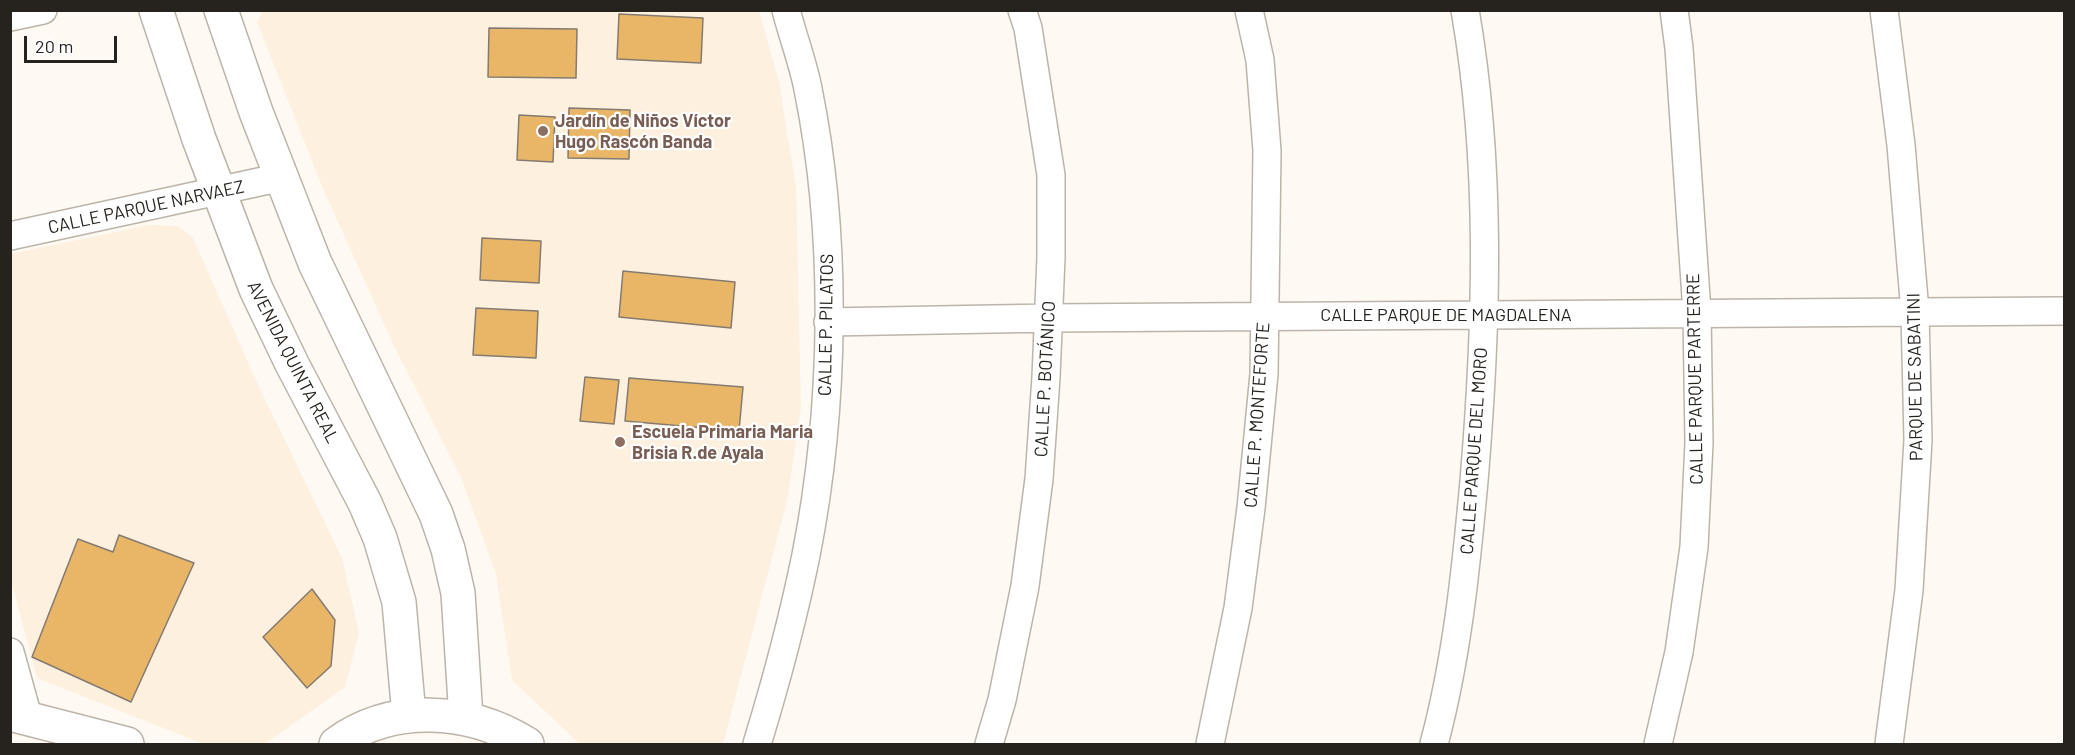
<!DOCTYPE html>
<html>
<head>
<meta charset="utf-8">
<style>
  body { margin:0 }
  #map { position:relative; width:2075px; height:755px; overflow:hidden; background:#fef9f2; font-family:Barlow,sans-serif }
  canvas { display:block }
  .frame { position:absolute; inset:0; border:12px solid #26231f; pointer-events:none }
  .scale { position:absolute; left:24px; top:36px; width:93px; height:27px; box-sizing:border-box; border:3px solid #26231f; border-top:0; padding-left:8px; font-size:18px; line-height:21px; white-space:nowrap; color:#26231f; -webkit-text-stroke:4px #fff; paint-order:stroke }
</style>
</head>
<body>
<div id="map">
<canvas width="2075" height="755"></canvas>
<div class="frame"></div>
<div class="scale">20 m</div>
</div>
<script>
const g = document.querySelector('canvas').getContext('2d');
g.lineJoin = 'round';
function fillPath(path, color) { g.fillStyle = color; g.fill(path, 'evenodd'); }
function trace(path, color, width, dash) { g.strokeStyle = color; g.lineWidth = width; g.lineCap = dash ? 'butt' : 'round'; g.setLineDash(dash || []); g.stroke(path); }
function label(font, color, halo, rows, align = 'center') {
  g.font = font + ' Barlow,sans-serif'; g.lineWidth = 4.5; g.setLineDash([]); g.textBaseline = 'middle'; g.strokeStyle = halo; g.fillStyle = color; for (const [text, x, y, turn = 0] of rows) {
    g.save(); g.translate(x, y); g.rotate((+turn || 0) * Math.PI / 180); g.textAlign = isNaN(turn) ? turn : align; if (halo) g.strokeText(text, 0, 0); g.fillText(text, 0, 0); g.restore();
  }
}
fillPath(new Path2D(`
  M264,10L759,11L779,82L796,187L801,408L787,501L723,744H580L512,680L496,574L461,477L393,344L322,186L257,22Z
  M149,225L178,226L193,238L258,385L342,558L359,633L345,687L265,744H204L37,678L11,580L10,254Z`), '#fdf0de');
const building = new Path2D(`
  M619,14L703,18L701,63L617,59Z
  M489,28L577,29L576,78L488,77Z
  M569,108L630,110L629,159L568,158Z
  M519,115L555,117L553,162L517,160Z
  M482,238L541,241L539,283L480,280Z
  M623,271L735,282L731,328L619,317Z
  M476,308L538,311L536,358L473,355Z
  M585,377L619,380L614,424L580,421Z
  M629,378L743,387L739,431L625,421Z
  M119,535L194,563L131,702L32,657L78,539L113,552Z
  M312,589L335,620L331,666L307,688L263,637Z`);
fillPath(building, '#e9b667');
trace(building, '#837b71', 1.5);
const minor = new Path2D(`
  M1884,10L1901,145L1915,312L1918,440L1909,590L1889,744
  M10,17L43,10
  M10,236L282,177
  M828,322L1049,318L2064,311
  M10,652L28,717
  M757,744C776,682 793,619 806,555C835,408 838,237 808,89C803,63 793,37 786,10
  M989,744L1002,700L1025,586L1039,479L1046,377L1051,257V175L1028,28L1022,10
  M1210,744L1238,608L1251,508L1264,374L1267,151L1260,60L1249,10
  M1434,744C1457,658 1466,569 1474,481C1487,325 1492,165 1465,10
  M1658,744L1679,652L1694,547L1699,443L1697,312L1679,48L1674,10`);
const tertiary = new Path2D(`
  M10,714L127,744`);
const secondary = new Path2D(`
  M156,10L199,139L256,289L292,364L365,503L380,538L399,602L409,716
  M221,10L256,112L315,263L436,514L448,549L458,593L466,718
  M336,744C392,703 470,708 527,744`);
trace(minor, '#bcb4a9', 30);
trace(tertiary, '#bcb4a9', 36);
trace(secondary, '#bcb4a9', 36);
trace(minor, '#fff', 27);
trace(tertiary, '#fff', 33);
trace(secondary, '#fff', 33);
for (const [x, y, r, color] of [
  [543,131,6,"#8d6e63"],
  [620,442,6,"#8d6e63"]
]) { const dot = new Path2D(); dot.arc(x, y, r, 0, 2 * Math.PI); g.fillStyle = color; g.fill(dot); trace(dot, '#fff', 2); }
label('bold 18px', '#785e54', '#fff', [
  ["Jardín de Niños Víctor",555,121],
  ["Hugo Rascón Banda",555,142],
  ["Escuela Primaria Maria",632,432],
  ["Brisia R.de Ayala",632,453]
], 'left');
label('18px', '#26231f', '#fff', [
  ["CALLE PARQUE NARVAEZ",146,207,-12],
  ["CALLE PARQUE DE MAGDALENA",1446,315],
  ["CALLE P. PILATOS",826,325,-89],
  ["AVENIDA QUINTA REAL",293,362,63],
  ["PARQUE DE SABATINI",1915,377,-91],
  ["CALLE P. BOTÁNICO",1045,379,-87],
  ["CALLE PARQUE PARTERRE",1695,379,-91],
  ["CALLE P. MONTEFORTE",1257,415,-86],
  ["CALLE PARQUE DEL MORO",1474,451,-86]
]);
</script>
</body>
</html>
